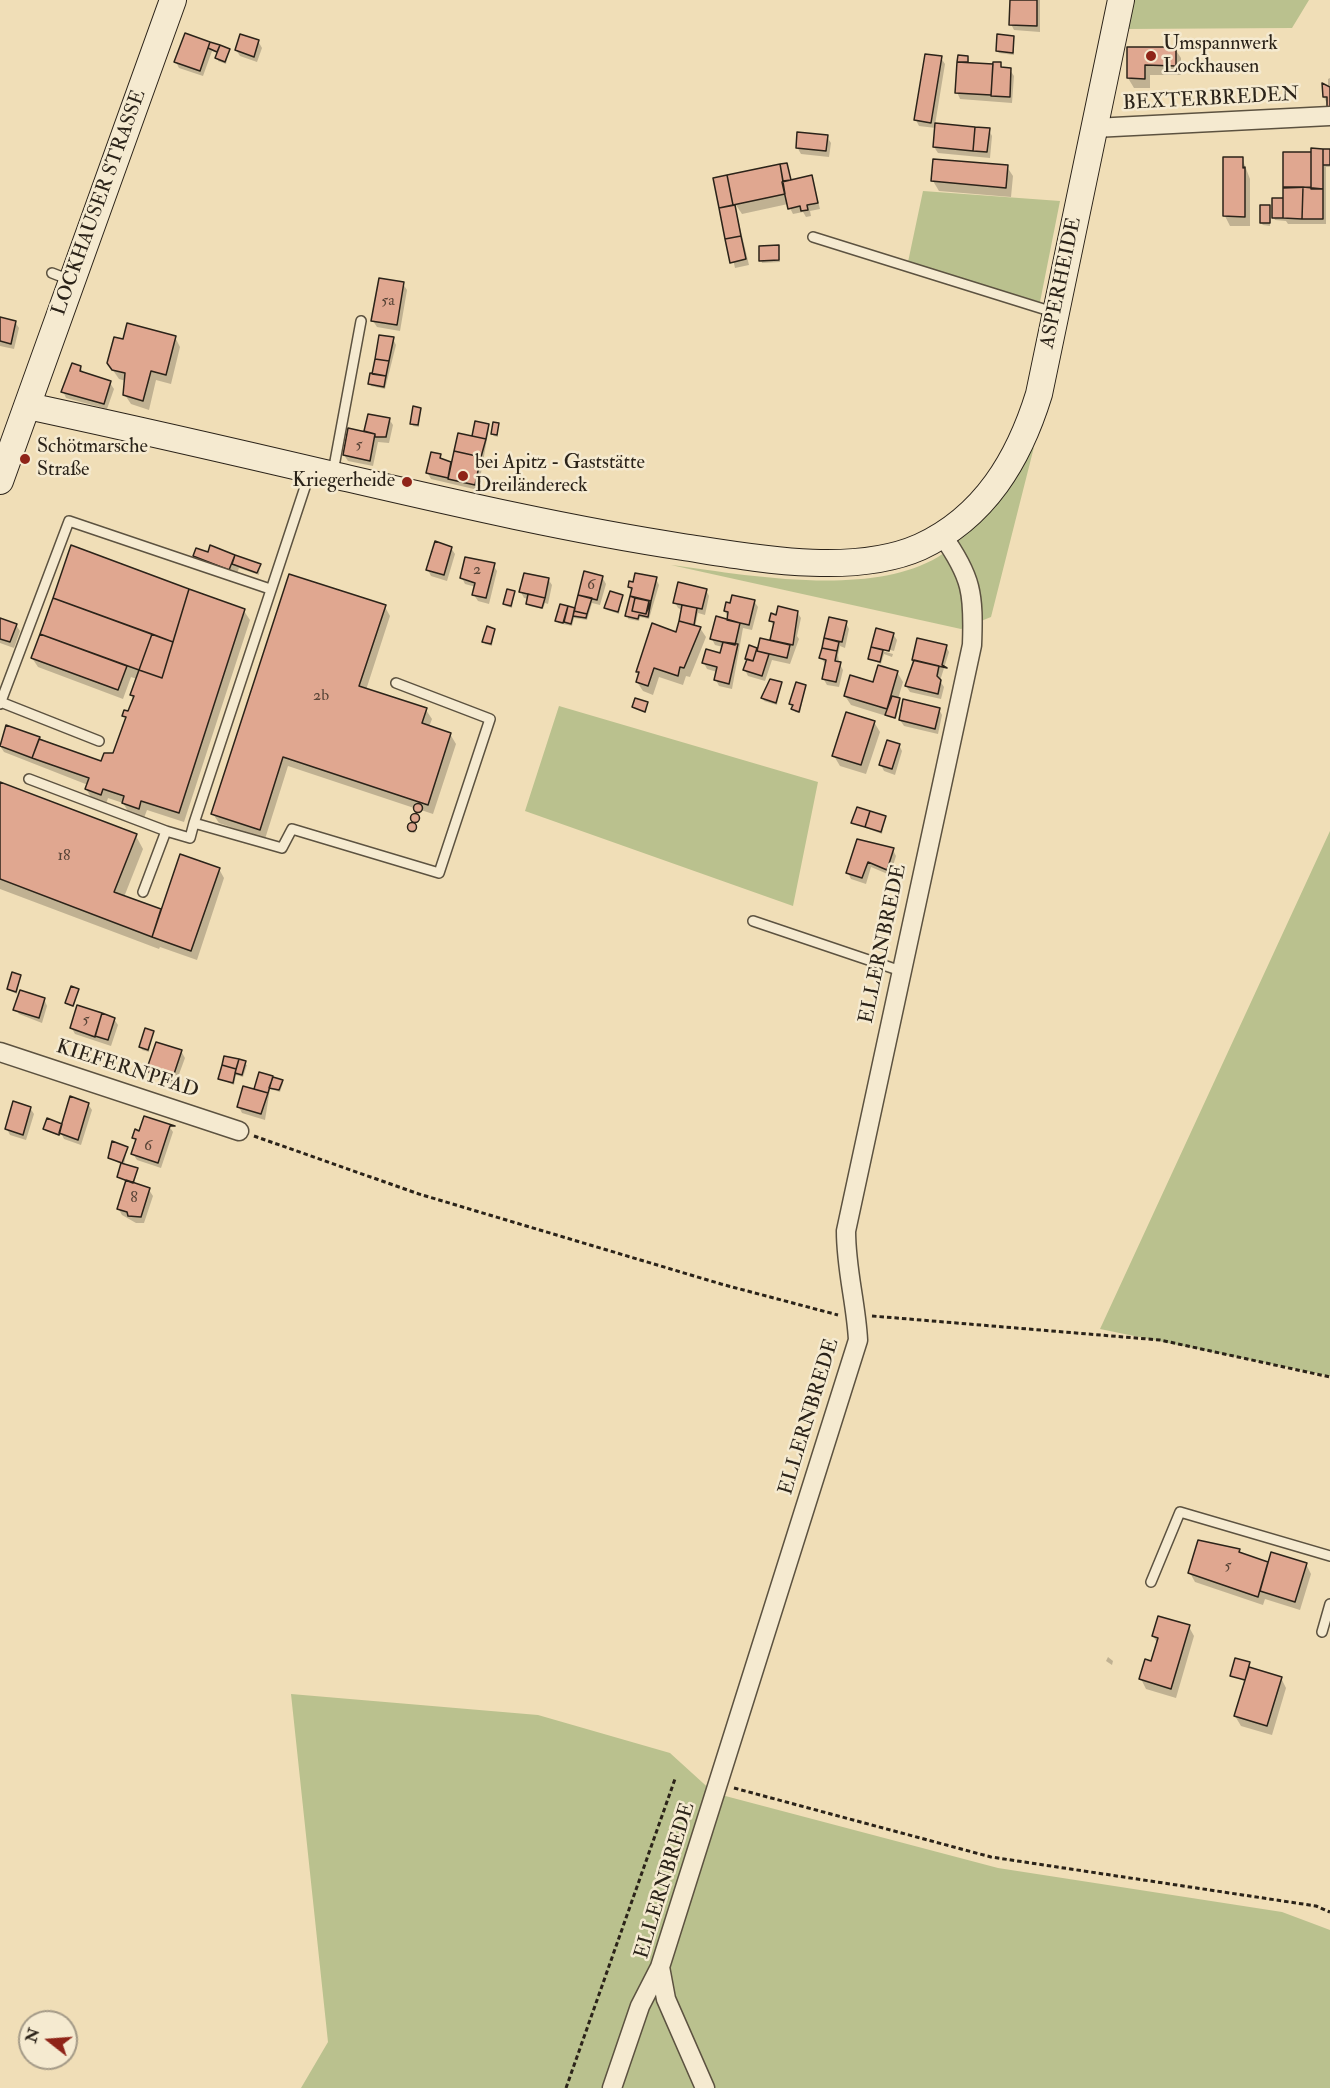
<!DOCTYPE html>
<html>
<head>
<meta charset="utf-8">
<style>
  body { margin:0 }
  #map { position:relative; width:1330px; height:2088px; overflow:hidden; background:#f0deb7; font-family:"IM FELL Double Pica",serif }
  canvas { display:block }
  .north { position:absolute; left:18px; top:2010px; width:60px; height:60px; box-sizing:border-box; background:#f5ead0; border:2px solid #a49a87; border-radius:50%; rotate:287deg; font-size:16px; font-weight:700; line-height:24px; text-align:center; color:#2b2319 }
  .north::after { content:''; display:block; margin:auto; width:21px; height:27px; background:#8f2418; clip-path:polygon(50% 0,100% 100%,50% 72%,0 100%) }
</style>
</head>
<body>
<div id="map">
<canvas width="1330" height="2088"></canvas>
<div class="north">N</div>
</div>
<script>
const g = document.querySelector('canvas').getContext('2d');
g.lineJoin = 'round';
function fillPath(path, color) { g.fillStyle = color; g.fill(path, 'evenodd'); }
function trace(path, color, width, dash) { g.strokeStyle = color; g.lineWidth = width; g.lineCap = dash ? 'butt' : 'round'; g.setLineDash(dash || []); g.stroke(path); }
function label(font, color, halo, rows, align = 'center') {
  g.font = font + ' "IM FELL Double Pica",serif'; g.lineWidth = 5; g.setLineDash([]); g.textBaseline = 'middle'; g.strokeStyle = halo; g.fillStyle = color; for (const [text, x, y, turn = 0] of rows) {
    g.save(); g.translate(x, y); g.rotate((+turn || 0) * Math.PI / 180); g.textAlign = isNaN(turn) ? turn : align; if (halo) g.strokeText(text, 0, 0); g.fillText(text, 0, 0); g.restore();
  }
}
fillPath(new Path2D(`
  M1132,0H1309L1292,28L1125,29Z
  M923,191L1060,201L1040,302L908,262Z
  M1034,447L991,617L961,629L671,565C747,575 869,598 938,557C975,535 1007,481 1034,447Z
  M559,706L818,782L793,906L525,811Z
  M1330,831V1376L1100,1329Z
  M291,1694L538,1715L670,1753L714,1793L998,1868L1282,1912L1330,1930V2088H301L328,2042Z`), '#bac18e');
fillPath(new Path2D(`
  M1012,0H1040V32L1014,30L1011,24Z
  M185,34L229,50L226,64L218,61V53L212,51L203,76L179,68L176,62Z
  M1014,37V55L999,53L997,51Z
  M258,41L262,48L257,62L240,56L236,50Z
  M1128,49H1175L1181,58V75H1150V88H1134L1128,78Z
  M959,57L968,58L969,63L1000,64L1004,69L1010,70L1014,76L1012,103L960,99L957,92Z
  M941,58L945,64L935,125L989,130L992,136L990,158L938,153L934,147L936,128L919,126L916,120Z
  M1330,78V111L1324,97L1323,85L1328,89V79Z
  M827,137L831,143L829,157L801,154L797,147Z
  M1330,150V167H1326V224H1288L1286,221L1275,220L1274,218L1312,154Z
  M1242,158L1250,179V226H1230L1225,216Z
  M786,164L791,181L812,177L820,209L810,211L811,216L806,217L803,212L793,214L788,204L742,214L734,202L749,265L735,268L715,179Z
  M1007,167L1013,176L1011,197L939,191L933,181Z
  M1269,207L1270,226L1263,225L1261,223Z
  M778,247L780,262L762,263L761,260Z
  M403,284L407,290L400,331L377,327L373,321Z
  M0,319L15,322L19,328L14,349L0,346Z
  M175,337L180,347L171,384L156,380L149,410L131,404L125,395L126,381L119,379L108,363L124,341Z
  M393,339L396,345L385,389L371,386L376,359Z
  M80,367L84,374L110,383L114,389L107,409L66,398L63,391Z
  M420,409L419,427L413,426L412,423Z
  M369,415L389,419L393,425L389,443L378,442L373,466L348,461L344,455L366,433Z
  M476,423L489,428L478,490L431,479L427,472L432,454L452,464L473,438Z
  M498,424V437L494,436L492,434Z
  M72,547L244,611L250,620L184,822L147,810L144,818L129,813L123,803L108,798L106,804L92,799L86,789L88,785L4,752L0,746L39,738L102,763L115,755L127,720L124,716L129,713L134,700L131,695L137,679L131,677L123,699L38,667L32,658Z
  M211,547L260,565L259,575L239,568L235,579L201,566L195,556L209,554Z
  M451,548L455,554L447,581L431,576L428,570Z
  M493,565L497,571L489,604L478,601L474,595L476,587L465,584L462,578Z
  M602,577L606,584L600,605L592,603L587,620L574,618L572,626L558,623L561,606L576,610Z
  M548,579L552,585L548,604L545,603L543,609L529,606V599L524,598L521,592Z
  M656,579L659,585L649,619L640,617L639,621L628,619L632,592L629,587Z
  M706,590L709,596L705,615L698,613L695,627L700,628L706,637L690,677L686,676L683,685L659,677L653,695L643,691L637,682L638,671L688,624L683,610L678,608L675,602Z
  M514,593L512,608L506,606L504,604Z
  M622,596L619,614L607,610L606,608Z
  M754,601L758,607L752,630L743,628L732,689L719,686L716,680L717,672L707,669L704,663L721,655L723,647L715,645L712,639L728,620L725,611Z
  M385,607L390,616L366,690L426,710L432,719L429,727L450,734L456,744L433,814L421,810L419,814L417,809L288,766L265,839L219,823L213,814Z
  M797,612L801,618L797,636L799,639L790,664L772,660L765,681L748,676L745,670L757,652L761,640L771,642L774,627L771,621L777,616Z
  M0,619L16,625L20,631L14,648L0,643Z
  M830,619L846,623L849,629L845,648L840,646L838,655L839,663L843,670L839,687L827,685L823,678L826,665L821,658Z
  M494,630L492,646L485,644L484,641Z
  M877,630L893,634L897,640L894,651L875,646V649L893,654L892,657L884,654L881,664L870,659Z
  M918,640L946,646L949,652L940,681L944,687L941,699L910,692L906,686Z
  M897,672L903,682L898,699L900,702L896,719L851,705L845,696Z
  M781,684L777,705L764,701L763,698Z
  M805,687L800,713L795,712L791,704Z
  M647,703L646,713L633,707Z
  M939,709L942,715L938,734L904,726L900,720Z
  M874,722L880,732L866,774L840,766L834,756Z
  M899,745L902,751L895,775L884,771L881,765Z
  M0,784L136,836L143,849L124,897L162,911L219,869L224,878L197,960L160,947L159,949L0,889Z
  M414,816L419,819L418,823L412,820Z
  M885,818L882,834L853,823Z
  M413,825L416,832L413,833L410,827Z
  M858,841L893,850L896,856L890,875L871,867L866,884L851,879L848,873Z
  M20,976L17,994L10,991L8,989Z
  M78,990L74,1007L68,1005L66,1003Z
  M44,999L47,1006L42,1023L19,1014L15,1008Z
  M114,1019L118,1025L111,1046L75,1034L71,1027Z
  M153,1032L149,1052L142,1050L141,1047Z
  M181,1051L185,1058L175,1085L151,1077L147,1071Z
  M225,1057L247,1065L243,1077L236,1075L234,1085L220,1079Z
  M260,1074L283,1083L280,1092L270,1089L265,1120L242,1113L239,1107L257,1091Z
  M88,1104L92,1110L81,1145L64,1139L61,1133L60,1136L46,1131L44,1128L63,1126Z
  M30,1108L34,1114L26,1140L10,1135L7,1129Z
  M169,1126L173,1132L161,1168L137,1160L133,1154L137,1143L134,1138L140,1132Z
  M127,1148L124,1165L137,1170L134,1185L149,1190L153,1196L144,1223H136L122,1215L118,1208L127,1182L118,1177L122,1165L110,1158Z
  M1239,1550L1241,1555L1269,1563L1306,1564L1311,1574L1300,1610L1265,1599L1263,1605L1195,1582L1190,1573Z
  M1189,1627L1194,1636L1176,1698L1146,1689L1141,1679L1152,1662L1158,1644L1153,1636Z
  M1108,1657L1113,1661L1112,1665L1106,1661Z
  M1249,1663L1250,1669L1281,1678L1286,1688L1272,1735L1241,1726L1235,1716L1246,1682L1232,1675Z`), '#0003');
const building = new Path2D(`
  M1010,0H1037V26L1009,25Z
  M185,33L210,42L200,71L174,62Z
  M240,34L259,40L254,57L235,50Z
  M997,34L1014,36L1013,53L996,51Z
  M210,42L220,45L217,52L208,48Z
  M220,45L230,49L225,62L215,58Z
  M1127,47H1176V66L1145,65V79L1127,78Z
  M925,54L942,56L931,123L914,120Z
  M958,55L968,56V62H957Z
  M957,62L993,64L991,95L955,93Z
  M993,62H1001V67L1011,68L1010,97L991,96Z
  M1322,83L1330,87V109H1327V97H1323Z
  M935,123L975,127L973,151L933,147Z
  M975,127L990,128L987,152L973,151Z
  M797,132L828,135L826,151L796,148Z
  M1311,148L1323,149V189H1311Z
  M1323,149H1330V165H1323Z
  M1283,152H1311V187L1283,188Z
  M1223,157H1243V168L1245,167V217L1223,216Z
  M933,159L1008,165L1006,188L931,181Z
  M787,163L791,180L783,181L780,164Z
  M780,164L785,194L733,205L727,175Z
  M727,175L733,205L719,208L713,178Z
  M812,175L818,203L807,205L808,210L801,211L800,206L788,209L782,182Z
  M1283,187H1303L1302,219L1283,218Z
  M1303,187L1323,189V219H1302Z
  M1272,198H1283V218H1272Z
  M735,205L741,236L725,239L719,208Z
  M1260,205H1270V223H1260Z
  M741,236L746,259L730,263L725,239Z
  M779,245V260L759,261V246Z
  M379,278L404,282L397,325L371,321Z
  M0,317L16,321L11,344L0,341Z
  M127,323L176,336L166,375L151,371L143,401L123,395L125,373L112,370L107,363L114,337L123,339Z
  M379,335L394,337L389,361L375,359Z
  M375,359L389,361L386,376L372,374Z
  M72,363L81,366L80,371L111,381L104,404L61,392Z
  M370,373L386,376L384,387L368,384Z
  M413,406L421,408L418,425L410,424Z
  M368,414L390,418L386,437H375V434L364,431Z
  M475,421L489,424L486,439L472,436Z
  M493,422L499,423L497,435L491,434Z
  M348,428L375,434L370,461L343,455Z
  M458,433L486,439L481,457L454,451Z
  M454,451L481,457L475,485L448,479Z
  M431,452L441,454L440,458L451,462L448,478L426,473Z
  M435,541L452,547L444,575L426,570Z
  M71,545L189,589L173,642L53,598Z
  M210,545L235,555L229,570L193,556L196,548L208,552Z
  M235,555L261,564L257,573L232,564Z
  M465,557L495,563L486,598L472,595L475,583L460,578Z
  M584,571L603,576L597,600L578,595Z
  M524,573L549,578L545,598L519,592Z
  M635,573L657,577L651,601L630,596L632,588L628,587L629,581L633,582Z
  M289,574L386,605L359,686L427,708L422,723L451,733L428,805L283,757L260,830L211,814Z
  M678,582L707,589L702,609L673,603Z
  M189,589L245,609L179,813L141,801L139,809L122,803L124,796L103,789L101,795L85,789L89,778L32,758L39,739L101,761L104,753H113L126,717L122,716L124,710L128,711L134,696L130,695L139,670L162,678Z
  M507,589L515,591L511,606L503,604Z
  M610,591L623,595L618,612L604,608Z
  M528,594L545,598L542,608L526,604Z
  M578,595L592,598L587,614L574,611Z
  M732,595L755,600L749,625L727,620L728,612L724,611L726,602L730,603Z
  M630,596L635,598L632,611L646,614L651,601L648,617L639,615L638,619L625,616Z
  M53,598L152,634L139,670L40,634Z
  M635,598L649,601L646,614L632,611Z
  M560,604L568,606L563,623L555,621Z
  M682,605L697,608L694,625L679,621Z
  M568,606L575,608L571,624L564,622Z
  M778,606L798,611L793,645L770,640L774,622L769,621L771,613L776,615Z
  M574,611L587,614L586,618L573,616Z
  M716,616L740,623L735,645L710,639Z
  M829,617L847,621L842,642L824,638Z
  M0,618L17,624L10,642L0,639Z
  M679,621L701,627L684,668L680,667L678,676L654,668L648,686L636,682L639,672H636L652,623L676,632Z
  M487,626L495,629L491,644L482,642Z
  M876,628L894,633L889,651L871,647Z
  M40,634L127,666L118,690L31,658Z
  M152,634L173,642L162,678L139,670Z
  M760,638L790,645L787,658L757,651Z
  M824,638L839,642L837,651L822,648Z
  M917,638L947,645L942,665L947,668L912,660Z
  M723,642L738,644L729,684L714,680L717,667L702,663L706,649L720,653Z
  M749,645L757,648L753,661L745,659Z
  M871,647L883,650L880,662L868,659Z
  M757,648V651L769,654L762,676L743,670L747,659L753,661Z
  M822,648L837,651L835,661L841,662L836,682L822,679L826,660L819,658Z
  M914,660L939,666L937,676L941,680L938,694L905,686Z
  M878,665L898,671L887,709L844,696L850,675L873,682Z
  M770,679L782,682L776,703L761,698Z
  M796,682L806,685L799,712L791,709L793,705L789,704Z
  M892,696L900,698L895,718L885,715Z
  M635,698L648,702L645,712L632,707Z
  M903,699L940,708L935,729L899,720Z
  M846,712L875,721L861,765L832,756Z
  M6,725L40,737L32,758L0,746Z
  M887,740L900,744L892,769L879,765Z
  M0,782L137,834L114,892L161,909L152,937L0,879Z
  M413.5 808a4.5 4.5 0 1 1 9 0a4.5 4.5 0 1 1-9 0Z
  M857,807L870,811L865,827L851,823Z
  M870,811L886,816L881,832L865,827Z
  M410.5 818a4.5 4.5 0 1 1 9 0a4.5 4.5 0 1 1-9 0Z
  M407.5 827a4.5 4.5 0 1 1 9 0a4.5 4.5 0 1 1-9 0Z
  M857,839L894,848L887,870L868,862L862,878L846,873Z
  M180,854L220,868L191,951L152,937Z
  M12,972L21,975L16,992L7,989Z
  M71,986L79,989L73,1006L65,1003Z
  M20,990L45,998L39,1018L13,1010Z
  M77,1005L102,1013L95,1037L70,1028Z
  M102,1013L115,1018L108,1040L95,1036Z
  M145,1028L154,1031L148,1050L139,1047Z
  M156,1042L182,1050L172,1080L146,1071Z
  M224,1056L239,1059L236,1069L222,1065Z
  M239,1059L246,1061L242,1075L235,1073Z
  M222,1065L236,1069L233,1083L218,1079Z
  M259,1072L273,1076L268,1093L254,1089Z
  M273,1077L283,1080L279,1090L269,1088Z
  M243,1086L268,1093L261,1114L237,1107Z
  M70,1096L89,1103L78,1140L59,1133Z
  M13,1101L31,1107L23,1135L5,1129Z
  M144,1116L175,1126H170L158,1163L131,1154L136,1139L132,1138L135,1129L139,1131Z
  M47,1118L62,1124L59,1135L43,1129Z
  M112,1141L128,1147L122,1163L108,1158Z
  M121,1163L138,1168L133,1183L117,1177Z
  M126,1180L150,1188L141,1217L128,1216L127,1212L117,1209Z
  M1198,1540L1240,1549L1239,1552L1268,1562L1258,1597L1188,1573Z
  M1271,1552L1307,1563L1295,1602L1260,1591Z
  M1158,1616L1190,1625L1171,1689L1139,1679L1145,1659L1151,1661L1158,1638L1152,1636Z
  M1235,1658L1250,1662L1245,1680L1230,1676Z
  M1249,1667L1282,1677L1267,1726L1234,1716Z`);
fillPath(building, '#e0a790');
trace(building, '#2b2319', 1.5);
const lane = new Path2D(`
  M813,237L1053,312
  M52,273L70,280
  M310,472L194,823L282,848L292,829L439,873L490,719L396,683
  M333,472L361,321
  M3,703L99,741
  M0,704L69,521L270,589
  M29,779L166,831L143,892
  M166,831L190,838L194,823
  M753,921L901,971
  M1151,1582L1180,1512L1330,1556
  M1322,1632L1330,1604`);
const street = new Path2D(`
  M1094,128L1330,116
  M0,1052L239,1131
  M612,2088L640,2006L660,1967
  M705,2088L666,1999L660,1967L858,1340C856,1302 846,1270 846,1231L972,645C974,594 972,577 942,535`);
const secondary = new Path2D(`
  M28,406C130,428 231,451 333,475C450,502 565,529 683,547C754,558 852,577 920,547C985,517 1019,459 1039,394L1121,0
  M0,481L173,0`);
trace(lane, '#5c5240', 12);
trace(street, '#5c5240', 21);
trace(secondary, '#2b2319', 28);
trace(new Path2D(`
  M254,1136L419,1194L721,1284L838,1315
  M872,1316L1160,1340L1330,1377
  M734,1788L991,1857L1316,1906L1330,1912
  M566,2088L675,1779`), '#2b2319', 3, [4.5, 3]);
trace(lane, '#f5ead0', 9);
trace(street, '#f5ead0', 18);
trace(secondary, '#f5ead0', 26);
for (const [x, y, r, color] of [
  [1151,56,6,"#8f2418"],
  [25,459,6,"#8f2418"],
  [463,476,6,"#8f2418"],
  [407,482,6,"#8f2418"]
]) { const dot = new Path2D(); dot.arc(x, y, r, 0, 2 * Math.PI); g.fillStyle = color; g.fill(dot); trace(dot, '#f5ead0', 2); }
label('16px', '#584437', null, [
  ["5a",388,302],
  ["5",359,446],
  ["2",477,571],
  ["6",591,586],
  ["2b",321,697],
  ["18",64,857],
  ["5",86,1021],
  ["6",148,1147],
  ["8",134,1199],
  ["5",1228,1567]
]);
label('20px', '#2b2319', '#f5ead0', [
  ["Umspannwerk",1163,45],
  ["Lockhausen",1163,68],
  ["Schötmarsche",37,448],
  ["Straße",37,471],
  ["bei Apitz - Gaststätte",475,464],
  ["Dreiländereck",475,487],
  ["Kriegerheide",395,482,"right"]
], 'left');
label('20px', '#2b2319', '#f5ead0', [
  ["BEXTERBREDEN",1211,100,-3],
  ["LOCKHAUSER STRASSE",100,203,-70],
  ["ASPERHEIDE",1062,283,-78],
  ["ELLERNBREDE",884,944,-78],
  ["KIEFERNPFAD",127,1070,18],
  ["ELLERNBREDE",810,1417,-73],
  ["ELLERNBREDE",666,1881,-73]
]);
</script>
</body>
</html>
